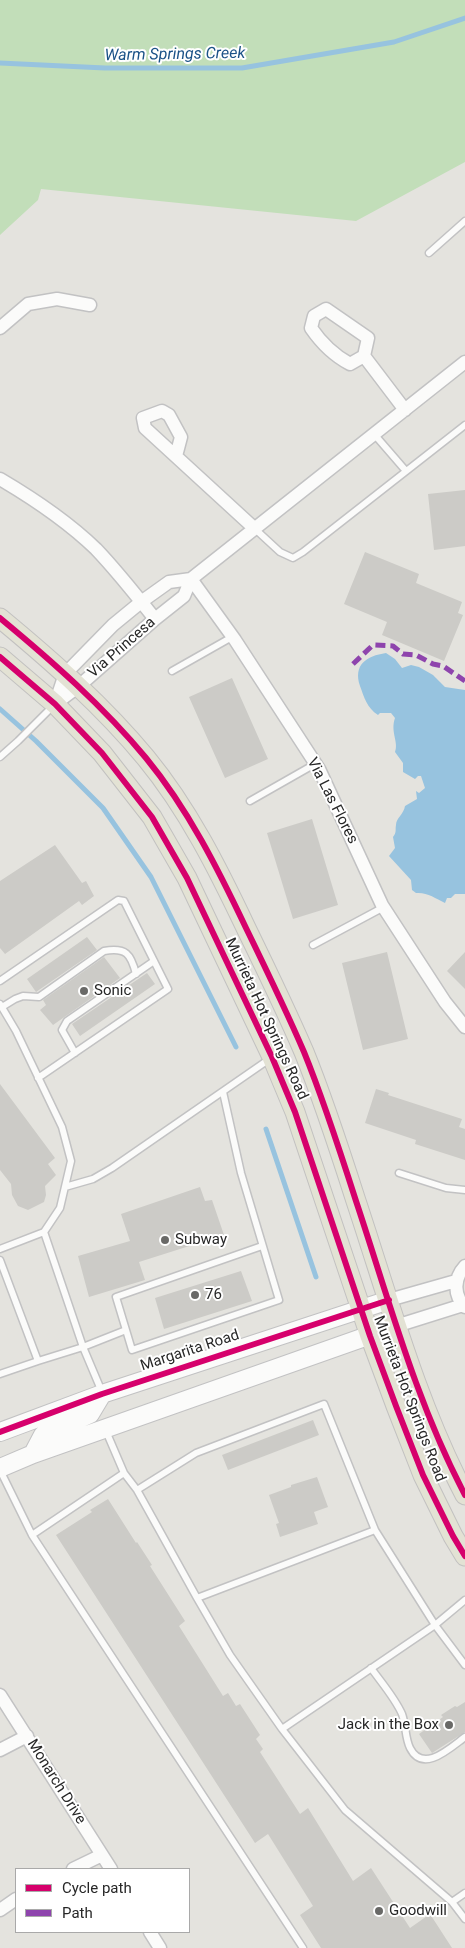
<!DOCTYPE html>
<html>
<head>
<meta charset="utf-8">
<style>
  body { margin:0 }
  #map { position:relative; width:465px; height:1948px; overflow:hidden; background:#e4e3de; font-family:Roboto,sans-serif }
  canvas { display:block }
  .legend { position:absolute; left:15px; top:1868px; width:175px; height:65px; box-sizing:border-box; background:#fff; border:1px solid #a9a9a9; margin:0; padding:6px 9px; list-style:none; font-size:15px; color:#272727 }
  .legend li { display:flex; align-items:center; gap:10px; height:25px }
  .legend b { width:25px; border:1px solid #a9a9a9 }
</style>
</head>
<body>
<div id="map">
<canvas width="465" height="1948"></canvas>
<ul class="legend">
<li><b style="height:6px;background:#d6006c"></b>Cycle path</li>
<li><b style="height:6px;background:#8e44ad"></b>Path</li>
</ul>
</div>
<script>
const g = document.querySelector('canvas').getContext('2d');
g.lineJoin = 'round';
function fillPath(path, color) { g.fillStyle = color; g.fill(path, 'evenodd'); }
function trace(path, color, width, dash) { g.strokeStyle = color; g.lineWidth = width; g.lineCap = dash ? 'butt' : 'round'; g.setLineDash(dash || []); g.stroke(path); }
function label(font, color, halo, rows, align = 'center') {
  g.font = font + ' Roboto,sans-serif'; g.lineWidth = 4; g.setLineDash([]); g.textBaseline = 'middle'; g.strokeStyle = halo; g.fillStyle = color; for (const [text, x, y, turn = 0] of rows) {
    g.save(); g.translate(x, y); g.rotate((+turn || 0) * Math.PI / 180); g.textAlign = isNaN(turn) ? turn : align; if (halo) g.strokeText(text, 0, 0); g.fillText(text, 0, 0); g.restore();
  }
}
fillPath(new Path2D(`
  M0,0H465V162L356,221L41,189L38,200L0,235Z`), '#c2deb9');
fillPath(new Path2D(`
  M386,653L395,659L402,668L411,665L419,667L433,675L445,687L465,690V894H455L451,898H447L445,903C435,898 427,892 416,893L412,890L411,880L389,856L395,848L393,837C397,832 395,830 396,825C396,818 404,814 405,806L417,799L416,791L419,793L425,788L421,776H418L415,779L403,772V763L395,752C399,742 390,732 395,718L391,713H380L378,715C367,708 364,697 360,686C353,665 366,656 386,653Z`), '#97c3df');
trace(new Path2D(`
  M0,63L105,68H242L394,42L465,18
  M0,709L36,741L103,808L151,877L236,1047
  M266,1129L316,1277`), '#97c3df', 5);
fillPath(new Path2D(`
  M465,490V546L434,550L428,494Z
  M365,552L419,574L416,583L462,602L458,613L463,615L444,661L382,635L387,622L344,604Z
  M232,678L268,759L225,778L189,697Z
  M312,819L338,905L293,919L267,833Z
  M55,845L82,883L86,881L94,896L82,905L79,901L5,954L0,948V881Z
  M87,937L97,950L36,992L27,979Z
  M387,952L408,1039L363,1050L342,963Z
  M465,952V989L447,971Z
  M104,957L120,978L53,1025L40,1010L46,1005L43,1000Z
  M147,973L155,984L80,1036L72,1024Z
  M0,1084L55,1158L48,1164L56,1175L45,1186L46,1195L44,1202L28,1210L18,1206L12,1195L11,1184L0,1170Z
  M376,1089L389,1093L388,1095L462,1119L459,1127L465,1129V1160L415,1144L416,1140L365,1123Z
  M200,1187L205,1201L212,1200L224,1235L139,1262L145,1280L89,1297L78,1256L130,1241L121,1214Z
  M241,1271L252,1301L164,1329L155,1298Z
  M313,1420L319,1435L228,1470L222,1455Z
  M317,1477L328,1507L314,1512L318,1524L280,1537L276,1524L279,1523L269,1495L291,1487V1485Z
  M108,1499L136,1543L137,1542L152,1565L150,1566L185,1621L179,1626L223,1696L228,1693L236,1706L240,1704L260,1735L256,1739L263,1749L260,1752L300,1814L308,1808L353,1881L371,1868L410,1928L430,1914L452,1948H321L300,1915L313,1906L268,1834L255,1843L56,1535L92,1512L90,1510Z
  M465,1702V1732L432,1753L419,1734L443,1717L441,1715L455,1706L457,1707Z`), '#cccbc7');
const lane = new Path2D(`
  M429,253L465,221
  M374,434L406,471
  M254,528L280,552L293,558L303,552L465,425
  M172,671L232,637
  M0,757L18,741L53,706
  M250,801L315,764
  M313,945L384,907
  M0,981L118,900L124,901L168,989L38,1078
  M0,1004L16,1031L62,1127L71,1161L60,1208L44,1232L0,1249
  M2,1007L15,999L23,996L39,997L104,951C126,947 131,954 136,974
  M75,1053L62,1030L67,1021L154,961
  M399,1173L446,1188L465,1190
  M65,1187L93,1179L112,1168L271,1058
  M44,1232L83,1347L102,1392
  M0,1260L38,1361L0,1374
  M126,1330L132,1350L279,1300L241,1173L223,1092
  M38,1361L83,1347L126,1330L116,1297L262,1246
  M106,1431L124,1473L137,1490L197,1598
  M0,1470L32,1535L124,1473
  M137,1490L196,1453L324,1404L375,1530
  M32,1535L303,1948
  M465,1600L435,1625L375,1530L197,1598L230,1655L282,1729L345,1810L452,1902L465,1919
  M371,1668C381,1682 395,1698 402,1714C406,1725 405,1738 410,1748C423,1774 450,1748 465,1737
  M282,1729L435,1625L465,1665
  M452,1902L465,1893`);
const street = new Path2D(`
  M0,328L28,304L57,299L90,305
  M364,356L350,364C333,355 322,344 311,328L314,316L326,309L368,338L364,356L405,410
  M176,456L181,437L169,415L162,411L143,418L145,428L254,528
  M0,479C34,499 67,521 96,549C117,571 136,595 155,619
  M191,579L235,640L319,769L382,905L445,1002L465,1027
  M55,704L79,686L155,619L184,596L191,579L465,362
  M55,704L65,674L113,625L141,602L169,582L191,579
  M465,1266C454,1278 453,1295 465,1307
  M389,1300L456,1281
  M396,1326L463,1305
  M0,1695L111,1869
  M0,1750L27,1736
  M73,1869L102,1855
  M0,1910L16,1899
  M150,1932L160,1948`);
const secondary = new Path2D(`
  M0,1432L102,1394L389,1300
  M33,1454L43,1435L90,1414L102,1394
  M0,1468L33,1454L396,1326`);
const primary = new Path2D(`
  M0,618C52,661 103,706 146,758C188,809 218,869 246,928C266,969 286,1010 304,1052C324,1101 340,1151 356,1201C389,1300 416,1402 465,1495
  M0,657L55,704L102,753L152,817L187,878L272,1057L295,1112L370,1336L396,1406L423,1475L453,1536L465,1556`);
trace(lane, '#c2c2c3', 9);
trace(street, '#c2c2c3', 15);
trace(secondary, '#c2c2c3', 20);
trace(primary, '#c2c1c0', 21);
trace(lane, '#fbfbfa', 6);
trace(street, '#fbfbfa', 12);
trace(secondary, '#fbfbfa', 18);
trace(primary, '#e3e2d4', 19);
trace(new Path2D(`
  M353,664L373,645L393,646L403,654L416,655L433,664L443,666L465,681`), '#8e44ad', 5, [10, 5]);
trace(new Path2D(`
  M0,618C52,661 103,706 146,758C188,809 218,869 246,928C266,969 286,1010 304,1052C324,1101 340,1151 356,1201C389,1300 416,1402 465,1495
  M0,657L55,704L102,753L152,817L187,878L272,1057L295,1112L370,1336L396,1406L423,1475L453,1536L465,1556
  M0,1432L102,1394L389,1300`), '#d6006c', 6);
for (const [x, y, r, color] of [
  [84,991,5,"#696967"],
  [165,1240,5,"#696967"],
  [195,1295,5,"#696967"],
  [449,1725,5,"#696967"],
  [379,1911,5,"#696967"]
]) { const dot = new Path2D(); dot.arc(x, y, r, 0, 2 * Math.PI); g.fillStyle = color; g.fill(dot); trace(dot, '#fff', 2); }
label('15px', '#272727', '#fff', [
  ["Via Princesa",122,648,-41],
  ["Via Las Flores",332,801,63],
  ["Murrieta Hot Springs Road",266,1019,65],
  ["Margarita Road",190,1351,-18],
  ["Murrieta Hot Springs Road",409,1399,69],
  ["Monarch Drive",56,1782,58]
]);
label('15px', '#272727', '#fff', [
  ["Sonic",94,991],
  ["Subway",175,1240],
  ["76",205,1295],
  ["Jack in the Box",439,1725,"right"],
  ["Goodwill",389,1911]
], 'left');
label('italic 16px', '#1b5287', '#fff', [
  ["Warm Springs Creek",175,55,-1]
]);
</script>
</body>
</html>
